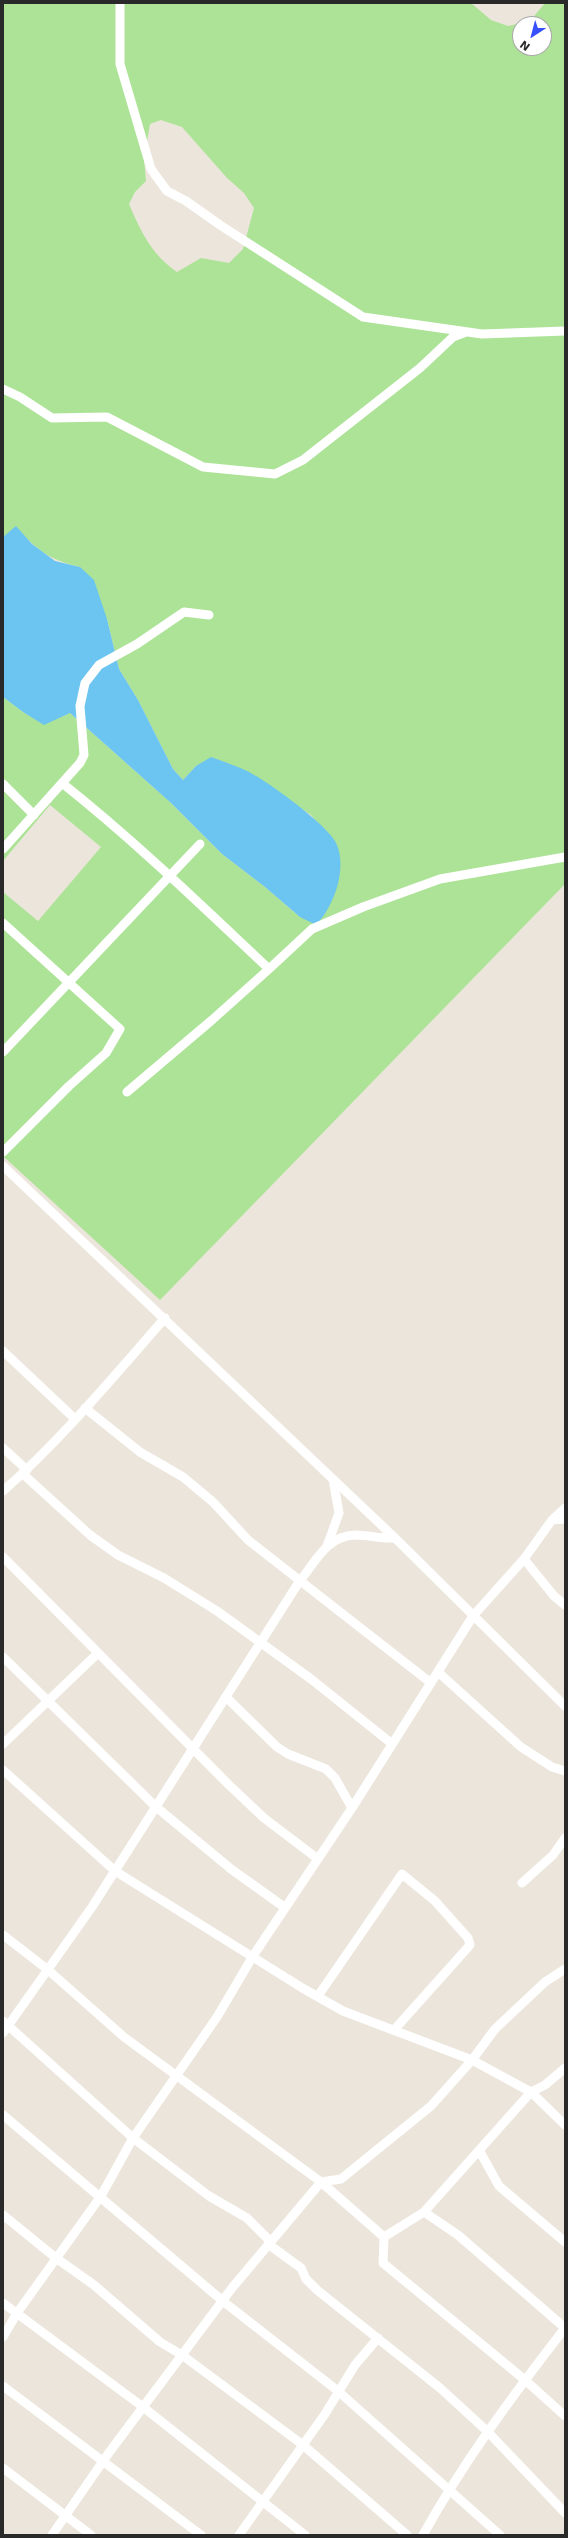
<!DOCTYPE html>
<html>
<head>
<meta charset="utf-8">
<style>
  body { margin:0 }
  #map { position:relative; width:568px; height:2538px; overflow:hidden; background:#ece5db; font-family:"DejaVu Sans",sans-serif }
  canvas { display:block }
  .frame { position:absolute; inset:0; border:4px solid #292929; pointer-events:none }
  .north { position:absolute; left:512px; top:16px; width:40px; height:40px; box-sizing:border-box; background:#fff; border:1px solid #a9a9a9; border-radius:50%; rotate:216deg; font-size:11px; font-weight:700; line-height:16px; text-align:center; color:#292929 }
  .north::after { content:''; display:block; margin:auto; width:14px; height:18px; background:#3851fc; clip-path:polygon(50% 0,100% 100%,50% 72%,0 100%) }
</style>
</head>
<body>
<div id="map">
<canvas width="568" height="2538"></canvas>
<div class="frame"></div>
<div class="north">N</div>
</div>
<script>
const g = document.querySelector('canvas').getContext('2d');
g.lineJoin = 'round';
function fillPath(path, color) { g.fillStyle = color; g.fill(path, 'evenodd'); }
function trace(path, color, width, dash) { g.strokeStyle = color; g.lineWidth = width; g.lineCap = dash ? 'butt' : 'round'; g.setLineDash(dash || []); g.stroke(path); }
fillPath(new Path2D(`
  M3,3H471L491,20L508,26L530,21L545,3H565V884L160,1300L3,1156V892L38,921L101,847L50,805L3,861V697L23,712L44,724L70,713L171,803L222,854L265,887L300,917L335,842L311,815L246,771L196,766L183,780L173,769L138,700L119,669L107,619L80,567C48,559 38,551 16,527L3,537ZM520,24H544V48H520ZM161,120L182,127L227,178L244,193L254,208L243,249L229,263L201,258L177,272C152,255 141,232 129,204L135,192L146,181L144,159L150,124Z`), '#ace396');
fillPath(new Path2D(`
  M16,526L32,544L55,561L80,567L94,580L107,619L119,669L138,700L173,769L183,780L196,766L211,757C222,761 234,765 245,770C265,779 325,823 335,841C349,866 334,907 316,925L300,917L265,887L222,854L171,803L70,713L44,725L23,712L3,697V537Z`), '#6cc5f0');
trace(new Path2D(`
  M120,3V64L151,169L167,191L186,201L220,225L363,317L482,334L565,331
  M3,389L20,397L52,418L107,417L203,467L275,474L303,460L420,368L453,337L466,332
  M62,783C135,841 201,905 269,969L312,929L363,907L440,879L565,857
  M3,784L34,815
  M3,849L80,763L84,755L80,706L85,683L99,665L137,644L184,612L209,615
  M3,923L120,1029L106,1053L69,1086L3,1152
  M3,1052L200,844
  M127,1092L212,1020L269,969
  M3,1166L395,1538L565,1706
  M3,1351L75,1419
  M85,1408L140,1452L183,1477L213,1502L248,1540L431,1683
  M3,1448L27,1470
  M23,1474L90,1535L118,1555L164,1578L217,1611L311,1679L391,1743
  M3,1491C62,1439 113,1377 165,1318
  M552,1520L565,1519
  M327,1546L339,1513L333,1479
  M3,1557L228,1784L264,1818L318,1859
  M524,1559L554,1596L565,1605
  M3,1657L155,1806L231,1869L284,1907
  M438,1672L521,1747L552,1767L565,1771
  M227,1698L277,1747L288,1754L326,1769L335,1778L352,1808
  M3,1744L98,1653
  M3,1770L115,1871L304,1989L343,2011L472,2060L531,2092L424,2212
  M522,1883L553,1855L565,1838
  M3,1935L47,1969L124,2037L321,2182L384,2237L424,2212L458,2235L565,2328C513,2395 464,2461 423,2535
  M318,1996L402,1874L435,1901L468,1938L470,1945L394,2030
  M3,2021L133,2138L209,2196L247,2218L270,2241
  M3,2033L92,1907L299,1582C315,1563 326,1536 355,1535C369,1535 381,1539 395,1538
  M565,2068L545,2085L531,2092L565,2125
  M3,2115L224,2302L338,2391L500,2535
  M479,2150L499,2186L565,2242
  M3,2215L56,2258L94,2285L160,2342L182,2355L303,2445L407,2535
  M384,2237L383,2263L525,2380L565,2416
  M268,2244L301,2268L306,2279L317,2290L440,2388L487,2431L565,2513
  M3,2303L143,2407L305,2535
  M3,2337L17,2313L101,2196L133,2138L217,2017L253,1956L352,1808L473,1616L524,1559L552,1520L565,1508
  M3,2386L201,2535
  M3,2468L91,2535
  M52,2535L108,2454L232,2288L321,2182L341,2179L431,2106L472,2060L495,2029L545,1982L565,1969
  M239,2535L325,2414L355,2365L378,2338`), '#fff', 9);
</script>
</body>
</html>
